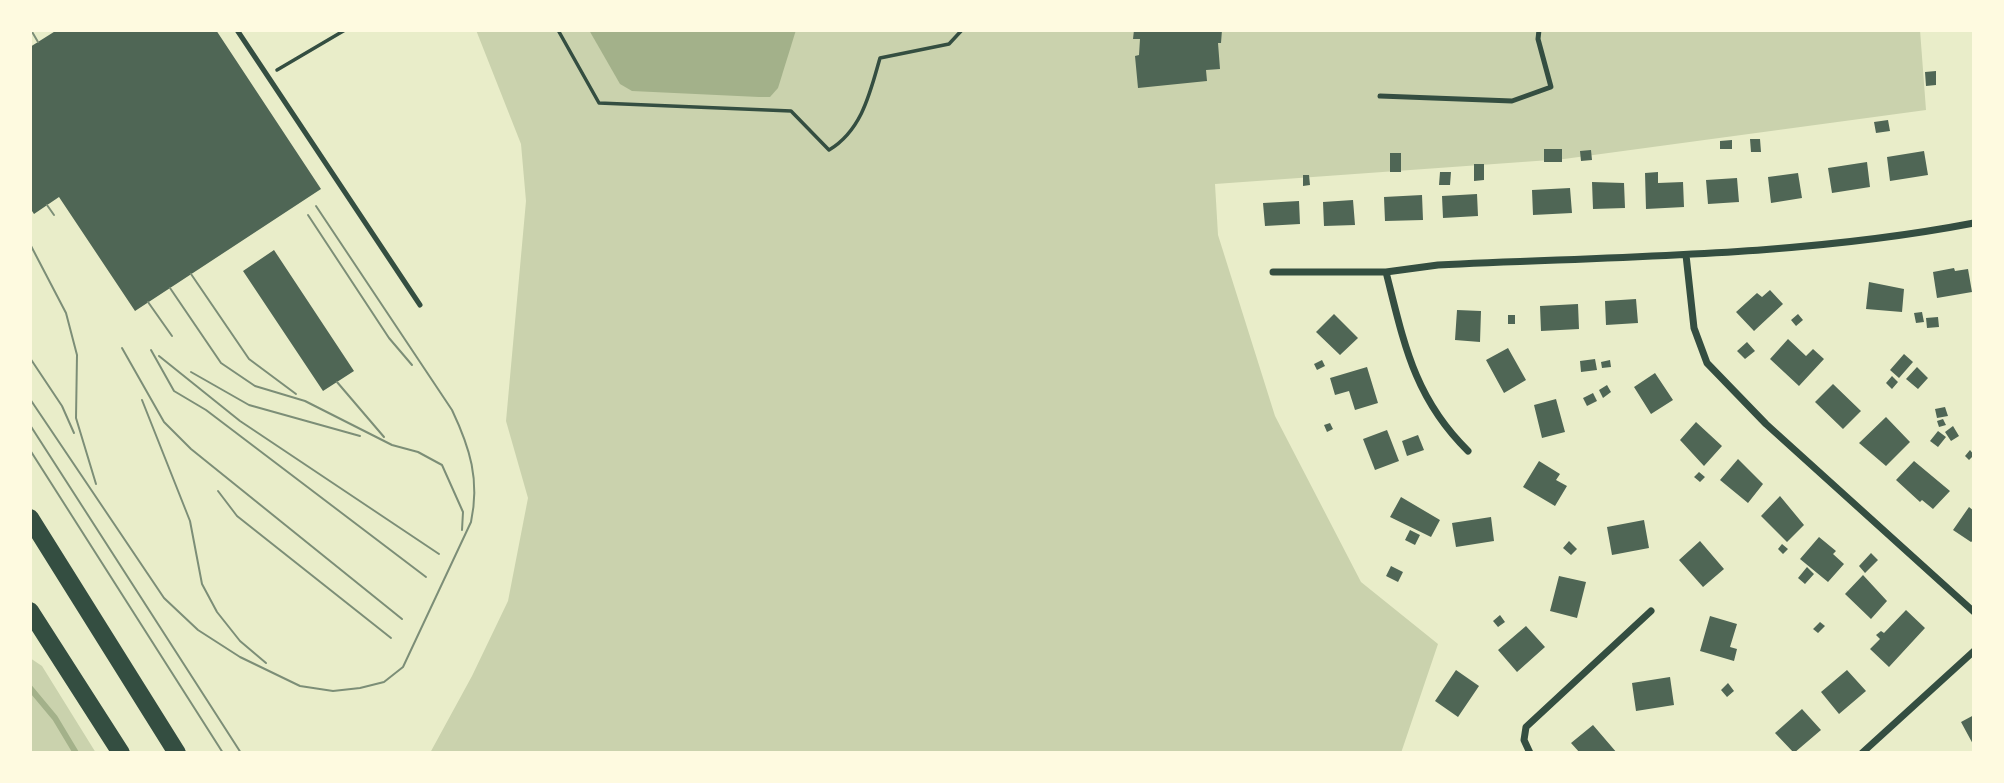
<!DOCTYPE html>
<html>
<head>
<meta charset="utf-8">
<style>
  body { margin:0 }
  #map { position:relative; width:2004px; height:783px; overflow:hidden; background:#e9edc9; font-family:Quicksand,sans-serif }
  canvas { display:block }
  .frame { position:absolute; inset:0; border:32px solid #fefae0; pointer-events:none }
</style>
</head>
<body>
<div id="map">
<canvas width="2004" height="783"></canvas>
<div class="frame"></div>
</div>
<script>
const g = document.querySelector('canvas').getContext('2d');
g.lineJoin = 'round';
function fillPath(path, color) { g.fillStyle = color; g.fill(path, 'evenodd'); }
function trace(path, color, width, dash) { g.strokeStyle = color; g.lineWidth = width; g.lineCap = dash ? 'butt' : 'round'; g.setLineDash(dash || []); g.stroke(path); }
fillPath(new Path2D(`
  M476,30H1920L1926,110L1564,159L1215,184L1218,235L1275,416L1361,582L1438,644L1401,753H430L472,676L508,601L528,498L506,421L526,201L521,144Z
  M30,658L42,666L96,753H30Z`), '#cad2ad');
fillPath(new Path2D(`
  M589,30H796L778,88L770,97H759L632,91L620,84Z`), '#a3b18a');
trace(new Path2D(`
  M30,688L55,718L76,753`), '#a3b18a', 6);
fillPath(new Path2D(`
  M57,30H216L321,189L135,311L59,197L34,214L30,208V47Z
  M1134,30H1222L1221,43H1218L1220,69L1206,70L1207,81L1138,88L1135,56L1139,55L1140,39H1133Z
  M1936,71V85L1926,86L1925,72Z
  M1888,120L1890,131L1876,133L1874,122Z
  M1750,139H1760L1761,152H1751Z
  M1732,140V149H1720V141Z
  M1544,149H1562V162H1544Z
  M1591,150L1592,160L1581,161L1580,151Z
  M1924,151L1928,175L1890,181L1887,157Z
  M1390,153H1401V172H1390Z
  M1867,162L1870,187L1832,193L1828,168Z
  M1474,164H1484V180L1474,181Z
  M1440,172H1451L1450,185H1439Z
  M1658,172V183L1683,182L1684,207L1646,209L1645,173Z
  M1798,173L1802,198L1771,203L1768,177Z
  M1303,175H1309L1310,185L1303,186Z
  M1737,178L1739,202L1708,204L1706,180Z
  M1592,182L1624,183L1625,208L1593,209Z
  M1570,188L1572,213L1533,215L1532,190Z
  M1477,194L1478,216L1443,218L1442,196Z
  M1422,195L1423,220L1385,221L1384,197Z
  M1353,200L1355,225L1324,226L1323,202Z
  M1299,201L1300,224L1265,226L1263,203Z
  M274,250L354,371L323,391L243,271Z
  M1954,268L1955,271L1968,269L1972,292L1937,298L1933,272Z
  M1869,282L1904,289L1902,312L1866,309Z
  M1770,290L1783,304L1754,331L1736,312L1757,293L1762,297Z
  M1636,299L1638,323L1606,325L1605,301Z
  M1578,304L1579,329L1541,331L1540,306Z
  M1457,310L1481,311L1480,342L1455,340Z
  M1922,312L1924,322L1916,323L1914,313Z
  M1334,314L1358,338L1340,355L1316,332Z
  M1798,314L1803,320L1796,326L1791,320Z
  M1508,315H1515V324H1508Z
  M1938,317L1939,327L1927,328L1926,318Z
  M1788,339L1806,356L1813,349L1824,359L1799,386L1770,359Z
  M1747,342L1755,351L1745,359L1737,351Z
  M1508,348L1526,380L1504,393L1486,360Z
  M1904,354L1913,362L1899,378L1890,370Z
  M1595,359L1597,370L1581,372L1580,361Z
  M1322,360L1325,366L1317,370L1314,364Z
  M1610,360L1611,367L1602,368L1601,362Z
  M1367,367L1378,403L1355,410L1349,391L1335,395L1330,378Z
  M1917,367L1928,378L1918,389L1906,379Z
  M1655,373L1673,400L1651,414L1634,387Z
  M1892,376L1898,382L1892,389L1886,383Z
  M1833,384L1861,411L1843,429L1815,402Z
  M1607,385L1611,392L1603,398L1599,390Z
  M1593,393L1597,401L1587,406L1583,398Z
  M1556,399L1565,432L1542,438L1534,405Z
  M1945,407L1948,416L1937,418L1935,409Z
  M1886,417L1910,442L1886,466L1859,443Z
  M1943,419L1946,425L1939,427L1937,421Z
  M1696,422L1722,446L1704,466L1680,440Z
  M1330,423L1333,429L1327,432L1324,425Z
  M1953,426L1959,436L1951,441L1945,432Z
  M1387,430L1399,461L1375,470L1363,439Z
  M1938,431L1946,437L1938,447L1930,441Z
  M1418,435L1424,450L1407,456L1402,441Z
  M1970,450L1974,455L1969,460L1965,456Z
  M1738,459L1763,484L1748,503L1720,480Z
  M1539,461L1560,474L1556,480L1567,486L1555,506L1523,487Z
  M1914,461L1950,491L1933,509L1922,500L1920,502L1896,480Z
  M1699,472L1705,477L1700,482L1694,477Z
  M1780,496L1804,525L1787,542L1761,516Z
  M1401,497L1440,520L1431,537L1390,517Z
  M1969,507L1974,511V540L1971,542L1953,530Z
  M1491,517L1494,541L1456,547L1452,523Z
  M1644,520L1649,548L1612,555L1607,527Z
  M1410,530L1420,535L1415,545L1405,540Z
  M1819,537L1836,551L1833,554L1844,564L1828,582L1800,559Z
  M1569,541L1577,549L1571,555L1563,548Z
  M1700,541L1724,569L1703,587L1679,560Z
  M1782,544L1788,549L1783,554L1778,549Z
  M1871,553L1878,560L1865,573L1859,566Z
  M1391,566L1403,572L1398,582L1386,576Z
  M1807,567L1814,574L1805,584L1798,578Z
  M1863,575L1887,601L1871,619L1845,594Z
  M1559,576L1586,582L1577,618L1550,611Z
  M1906,610L1925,628L1889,667L1870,649L1880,639L1876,635L1881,631L1884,633Z
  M1500,615L1505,622L1498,627L1493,621Z
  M1710,616L1737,624L1730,647L1737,649L1734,661L1700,651Z
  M1820,622L1825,626L1818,633L1813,629Z
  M1526,626L1545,647L1517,672L1498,650Z
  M1456,670L1479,686L1458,717L1435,701Z
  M1847,670L1866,691L1839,714L1821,692Z
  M1670,677L1674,705L1636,711L1632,683Z
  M1728,683L1734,691L1727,697L1721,690Z
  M1802,709L1821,730L1794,753L1775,733Z
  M1974,715V746L1961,722Z
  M1593,725L1617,753H1580L1571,743Z`), '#4f6655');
trace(new Path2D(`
  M558,30L599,103L791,111L829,150C862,130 870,93 880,58L949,44L962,30
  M277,70L345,30`), '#344e41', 3.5);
trace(new Path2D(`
  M237,30L420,305
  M1380,96L1512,101L1551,87L1538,39L1539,30`), '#344e41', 5);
trace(new Path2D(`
  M1686,255L1694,328L1707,363L1766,424L1974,612
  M1273,272H1386L1438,265C1617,256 1797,257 1974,223
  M1386,272C1404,343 1414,398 1468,451
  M1530,753L1524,740L1526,727L1651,611
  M1862,753L1974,651`), '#344e41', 7);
trace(new Path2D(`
  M30,518L177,753
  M30,611L121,753`), '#344e41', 18);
trace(new Path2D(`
  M31,30L38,42
  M47,205L54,215
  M308,215L389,338L412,365
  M30,223L31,225
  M30,244L66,313L77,355L76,418L96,484
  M191,274L249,359L296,394
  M170,288L221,363L255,386L305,401L392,445L418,452L442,465L463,512L462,530
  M148,302L172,336
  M122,348L164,422L191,449L402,619
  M151,350L174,391L206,410L426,577
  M159,356L240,421L439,554
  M30,358L62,406L74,433
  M191,372L249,405L360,436
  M337,382L384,437
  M30,399L164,598L198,630L240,657L300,686L333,691L360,688L384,682L403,667L471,522C480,480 470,448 452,410L316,206
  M142,400L190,521L202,584L217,612L240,641L266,663
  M30,425L241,753
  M30,450L223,753
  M218,491L237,516L391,638`), '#7c8e77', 2);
</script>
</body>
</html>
